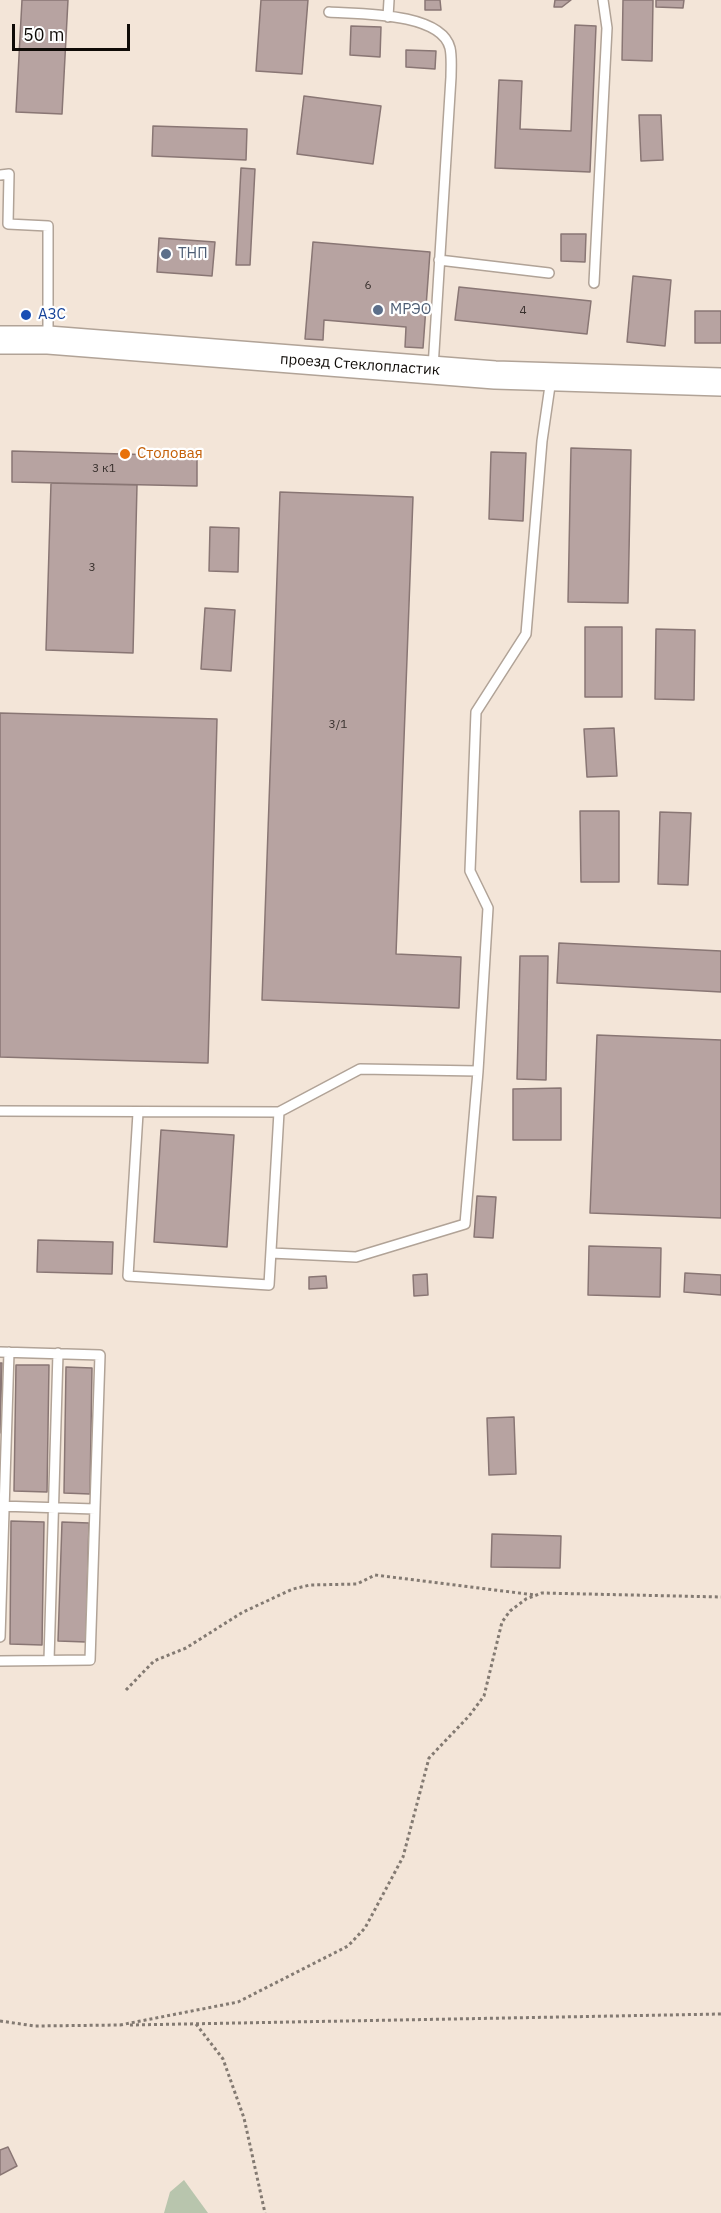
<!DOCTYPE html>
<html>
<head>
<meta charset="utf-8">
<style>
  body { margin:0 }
  #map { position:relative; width:721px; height:2213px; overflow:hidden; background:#f3e5d8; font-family:"IBM Plex Sans",sans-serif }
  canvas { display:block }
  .scale { position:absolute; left:12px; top:24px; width:118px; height:27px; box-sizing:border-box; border:3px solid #0f0b07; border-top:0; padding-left:8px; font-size:18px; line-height:21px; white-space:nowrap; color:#0f0b07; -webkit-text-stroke:4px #fff; paint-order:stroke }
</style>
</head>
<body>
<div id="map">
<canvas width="721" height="2213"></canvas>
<div class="scale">50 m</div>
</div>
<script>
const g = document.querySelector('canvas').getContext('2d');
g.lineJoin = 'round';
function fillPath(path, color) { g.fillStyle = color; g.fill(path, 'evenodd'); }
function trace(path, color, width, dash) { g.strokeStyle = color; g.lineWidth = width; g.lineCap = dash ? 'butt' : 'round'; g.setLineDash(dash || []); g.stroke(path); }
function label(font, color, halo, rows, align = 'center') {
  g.font = font + ' "IBM Plex Sans",sans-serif'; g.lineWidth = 4.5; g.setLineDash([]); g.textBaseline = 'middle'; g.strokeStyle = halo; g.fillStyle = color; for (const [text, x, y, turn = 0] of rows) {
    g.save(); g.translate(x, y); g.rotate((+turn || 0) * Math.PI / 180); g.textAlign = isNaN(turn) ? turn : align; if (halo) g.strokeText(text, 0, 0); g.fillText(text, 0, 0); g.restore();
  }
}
fillPath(new Path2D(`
  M184,2180L208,2213H164L170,2192Z`), '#b8c5ad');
const building = new Path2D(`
  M22,0H68L62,114L16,112Z
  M261,0H308L302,74L256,71Z
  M425,0H440L441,10H425Z
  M555,0H571L562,7H554Z
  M623,0H653L652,61L622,60Z
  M656,0H684L683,8L656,7Z
  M575,25L596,26L590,172L495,168L499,80L522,81L520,129L571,131Z
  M351,26L381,27L380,57L350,55Z
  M406,50L436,51L435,69L406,67Z
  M304,96L381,106L373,164L297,154Z
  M639,115H661L663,160L641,161Z
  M153,126L247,129L246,160L152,156Z
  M241,168L255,169L250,265H236Z
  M561,234H586L585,262L561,261Z
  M159,238L215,242L212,276L157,272Z
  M313,242L430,252L423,348L405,347L406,327L324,320L323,340L305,339Z
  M633,276L671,280L665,346L627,342Z
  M459,287L591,301L587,334L455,320Z
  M695,311H721V343H695Z
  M571,448L631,450L628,603L568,602Z
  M12,451L197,456V486L12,482Z
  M491,452L526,453L523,521L489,519Z
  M51,483L137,485L133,653L46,650Z
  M280,492L413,497L396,954L461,957L459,1008L262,1000Z
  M210,527L239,528L238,572L209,571Z
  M205,608L235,610L231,671L201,669Z
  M585,627H622V697H585Z
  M656,629L695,630L694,700L655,699Z
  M0,713L217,719L208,1063L0,1057Z
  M614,728L617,776L587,777L584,729Z
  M580,811H619V882H581Z
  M660,812L691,813L688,885L658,884Z
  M559,943L721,951V992L557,983Z
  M520,956H548L546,1080L517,1079Z
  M597,1035L721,1040V1218L590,1213Z
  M561,1088V1140H513V1089Z
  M161,1130L234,1135L227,1247L154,1242Z
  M477,1196L496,1197L493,1238L474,1237Z
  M38,1240L113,1242L112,1274L37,1272Z
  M589,1246L661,1248L660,1297L588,1295Z
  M685,1273L721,1275V1295L684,1292Z
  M427,1274L428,1295L414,1296L413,1275Z
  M326,1276L327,1288L309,1289V1277Z
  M0,1363H2L0,1433Z
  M16,1365H49L47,1492L14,1491Z
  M66,1367L92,1368L90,1494L64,1493Z
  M514,1417L516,1474L489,1475L487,1418Z
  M11,1521L44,1522L42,1645L10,1644Z
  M62,1522L89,1523L86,1642L58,1641Z
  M492,1534L561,1536L560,1568L491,1567Z
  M8,2147L17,2166L0,2175V2150Z`);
fillPath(building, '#b7a3a1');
trace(building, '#897674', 1.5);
const lane = new Path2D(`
  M329,12C358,14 441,12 450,48C452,57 451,68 451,77L433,368
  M388,17L389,0
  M0,175L9,174L8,224L48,226V337
  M439,260L549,273
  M594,283L607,28L603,0
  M0,1111L279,1112L360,1069L478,1071L488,908L470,871L476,712L526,634L542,441L551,379
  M138,1113L128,1276L269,1285L279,1112
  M271,1253L356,1257L465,1224L478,1071
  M0,1352L100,1355L90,1660L0,1661
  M0,1506L95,1509
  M0,1637L9,1352
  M49,1660L58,1353`);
const secondary = new Path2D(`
  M0,340H48L495,375L721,382`);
trace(lane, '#b1a397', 12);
trace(secondary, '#b1a397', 30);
trace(new Path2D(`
  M126,1690L154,1661L186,1648L243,1612L293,1589L310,1585L357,1584L375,1575L535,1595
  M0,2021L35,2026L121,2025
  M196,2024L223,2059L244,2118L265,2213
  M120,2025L238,2002L348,1946L365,1928L403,1857L429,1758L469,1716L484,1696L502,1622L510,1611L526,1599L542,1593L721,1597
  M130,2025L721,2014`), '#837a72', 3, [3, 3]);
trace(lane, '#fff', 9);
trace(secondary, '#fff', 27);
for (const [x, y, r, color] of [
  [166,254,6,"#5c6f8a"],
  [378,310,6,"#5c6f8a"],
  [26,315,6,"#1a4fb4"],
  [125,454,6,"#e8710a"]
]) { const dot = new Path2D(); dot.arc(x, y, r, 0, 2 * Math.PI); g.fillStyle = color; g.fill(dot); trace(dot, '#fff', 2); }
label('12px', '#39312e', null, [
  ["6",368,286],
  ["4",523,311],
  ["3 к1",104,469],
  ["3",92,568],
  ["3/1",338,725]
]);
label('15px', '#4e5e75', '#fff', [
  ["ТНП",178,254],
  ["МРЭО",390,310]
], 'left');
label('15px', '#164399', '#fff', [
  ["АЗС",38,315]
], 'left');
label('15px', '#0f0b07', '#fff', [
  ["проезд Стеклопластик",360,365,4]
]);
label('15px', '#c56008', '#fff', [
  ["Столовая",137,454]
], 'left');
</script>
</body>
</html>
